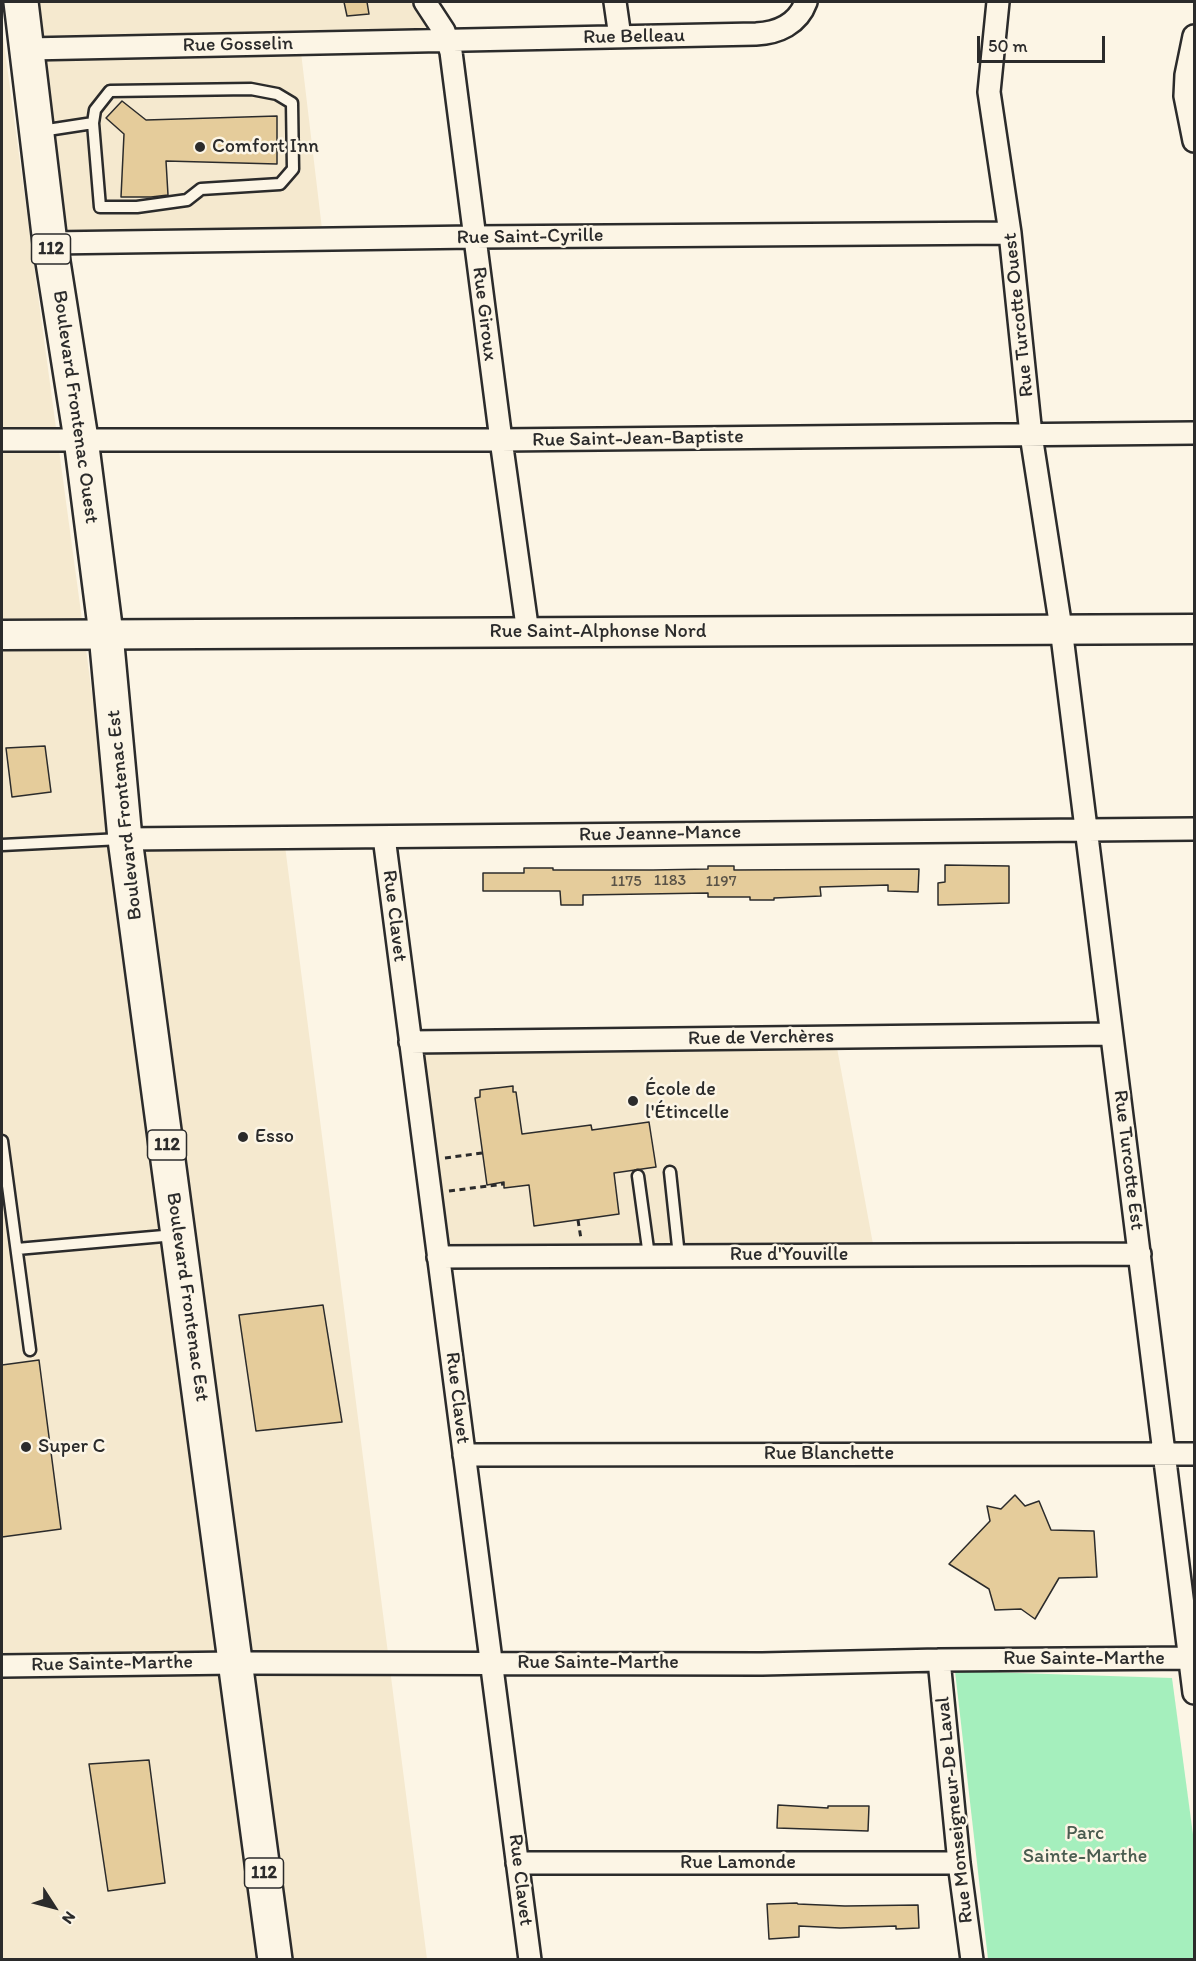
<!DOCTYPE html>
<html>
<head>
<meta charset="utf-8">
<style>
  body { margin:0 }
  #map { position:relative; width:1196px; height:1961px; overflow:hidden; background:#fcf5e5; font-family:Itim,sans-serif }
  canvas { display:block }
  .frame { position:absolute; inset:0; border:3px solid #2b2b2b; pointer-events:none }
  .north { position:absolute; left:24px; top:1877px; width:60px; height:60px; -webkit-text-stroke:4px #fcf5e5; paint-order:stroke; rotate:126deg; font-size:16px; font-weight:700; line-height:24px; text-align:center; color:#2b2b2b }
  .north::after { content:''; display:block; margin:auto; width:21px; height:27px; background:#2b2b2b; clip-path:polygon(50% 0,100% 100%,50% 72%,0 100%) }
  .scale { position:absolute; left:977px; top:36px; width:128px; height:27px; box-sizing:border-box; border:3px solid #2b2b2b; border-top:0; padding-left:8px; font-size:18px; line-height:21px; white-space:nowrap; color:#2b2b2b; -webkit-text-stroke:4px #fcf5e5; paint-order:stroke }
</style>
</head>
<body>
<div id="map">
<canvas width="1196" height="1961"></canvas>
<div class="frame"></div>
<div class="north">N</div>
<div class="scale">50 m</div>
</div>
<script>
const g = document.querySelector('canvas').getContext('2d');
g.lineJoin = 'round';
function fillPath(path, color) { g.fillStyle = color; g.fill(path, 'evenodd'); }
function trace(path, color, width, dash) { g.strokeStyle = color; g.lineWidth = width; g.lineCap = dash ? 'butt' : 'round'; g.setLineDash(dash || []); g.stroke(path); }
function label(font, color, halo, rows, align = 'center') {
  g.font = font + ' Itim,sans-serif'; g.lineWidth = 5; g.setLineDash([]); g.textBaseline = 'middle'; g.strokeStyle = halo; g.fillStyle = color; for (const [text, x, y, turn = 0] of rows) {
    g.save(); g.translate(x, y); g.rotate((+turn || 0) * Math.PI / 180); g.textAlign = isNaN(turn) ? turn : align; if (halo) g.strokeText(text, 0, 0); g.fillText(text, 0, 0); g.restore();
  }
}
fillPath(new Path2D(`
  M28,2H425L444,31L300,44L322,229L58,236Z
  M2,29L262,1949L275,1959H2Z
  M284,838L427,1959H287L131,839Z
  M835,1037L875,1255L438,1257L410,1042Z`), '#f5e9cf');
fillPath(new Path2D(`
  M955,1671L1172,1678L1194,1842V1959H988Z`), '#a5efbd');
const building = new Path2D(`
  M344,2H367L369,14L347,16Z
  M122,101L146,120L277,116V164L166,161L168,195L151,197H121L124,134L106,118Z
  M45,746L51,792L12,797L6,748Z
  M945,865L1009,866V903L938,905V883L945,882Z
  M708,866H734V870L919,869L918,892L888,891V885L820,887L821,896L774,898V900H750V897H708V893L583,895V905H561L560,891H483V873H524V868H553V870H653L708,869Z
  M513,1086V1092H516L522,1134L591,1125L592,1130L649,1122L656,1167L614,1173L619,1214L534,1226L529,1185L504,1188V1182L487,1185L475,1098L480,1097V1090Z
  M323,1305L342,1422L256,1431L239,1315Z
  M39,1360L61,1529L2,1537V1365Z
  M1015,1495L1025,1506L1039,1501L1051,1530L1094,1531L1097,1577L1059,1578L1035,1619L1021,1609L995,1610L989,1589L949,1564L990,1521L987,1506L1001,1509Z
  M149,1760L165,1883L108,1891L89,1764Z
  M778,1805L828,1808V1806H869L868,1831L777,1828Z
  M797,1903L798,1904L845,1906L918,1905L919,1928L896,1929V1926L840,1928L799,1926V1937L769,1939L767,1904Z`);
fillPath(building, '#e5cc9b');
trace(building, '#2b2b2b', 1.5);
const lane = new Path2D(`
  M41,131L93,123L100,207H137L187,200L201,189L280,184L293,169L292,103L277,94L251,89L110,91L95,110L93,123
  M2,845L121,839
  M2,1141L30,1350
  M670,1172L679,1256
  M638,1176L649,1256
  M17,1249L175,1235`);
const street = new Path2D(`
  M425,2L444,31L451,52L501,440L528,633
  M615,2L620,37
  M998,2L989,92L1010,233L1031,435L1061,628L1194,1693
  M1194,36L1186,75L1185,96L1194,141
  M28,49L756,34C778,33 798,24 806,2
  M50,243L474,237L1010,233
  M2,440H501L1194,433
  M384,837L530,1960
  M125,839L1194,829
  M410,1042L1111,1034
  M438,1257L1140,1254
  M464,1455L1194,1454
  M939,1660L959,1863L972,1960
  M2,1666L236,1663L762,1664L939,1660L1194,1658
  M517,1863H959`);
const secondary = new Path2D(`
  M2,635L1194,629`);
const primary = new Path2D(`
  M21,2L50,243L81,439L106,634L125,839L275,1960`);
trace(lane, '#2b2b2b', 15);
trace(street, '#2b2b2b', 26);
trace(secondary, '#2b2b2b', 33);
trace(primary, '#2b2b2b', 38);
trace(new Path2D(`
  M445,1158L482,1153
  M449,1191L504,1184
  M578,1220L581,1239`), '#2b2b2b', 3, [6, 4.5]);
trace(lane, '#fcf5e5', 10);
trace(street, '#fcf5e5', 21);
trace(secondary, '#fcf5e5', 28);
trace(primary, '#fcf5e5', 33);
for (const [x, y, r, color] of [
  [200,147,6,"#2b2b2b"],
  [633,1101,6,"#2b2b2b"],
  [243,1137,6,"#2b2b2b"],
  [26,1447,6,"#2b2b2b"]
]) { const dot = new Path2D(); dot.arc(x, y, r, 0, 2 * Math.PI); g.fillStyle = color; g.fill(dot); trace(dot, '#fcf5e5', 2); }
label('16px', '#5a5347', null, [
  ["1183",670,881],
  ["1175",626,882],
  ["1197",721,882]
]);
for (const [x, y, w] of [
  [51,249,39],
  [167,1145,39],
  [264,1873,39]
]) { const box = new Path2D(); box.roundRect(x - w / 2, y - 15, w, 30, 4.5); g.fillStyle = '#fcf5e5'; g.fill(box); trace(box, '#2b2b2b', 1.5); }
label('bold 18px', '#2b2b2b', null, [
  ["112",51,249],
  ["112",167,1145],
  ["112",264,1873]
]);
label('20px', '#2b2b2b', '#fcf5e5', [
  ["Rue Belleau",634,37,-1],
  ["Rue Gosselin",238,45,-1],
  ["Rue Saint-Cyrille",530,237,-1],
  ["Rue Giroux",484,314,83],
  ["Rue Turcotte Ouest",1019,315,-96],
  ["Boulevard Frontenac Ouest",75,407,82],
  ["Rue Saint-Jean-Baptiste",638,439,-1],
  ["Rue Saint-Alphonse Nord",598,632],
  ["Boulevard Frontenac Est",125,815,-96],
  ["Rue Jeanne-Mance",660,834,-1],
  ["Rue Clavet",394,916,83],
  ["Rue de Verchères",761,1038,-1],
  ["Rue Turcotte Est",1128,1160,83],
  ["Rue d'Youville",789,1255],
  ["Boulevard Frontenac Est",187,1297,82],
  ["Rue Clavet",457,1398,83],
  ["Rue Blanchette",829,1454],
  ["Rue Sainte-Marthe",1084,1659],
  ["Rue Sainte-Marthe",598,1663],
  ["Rue Sainte-Marthe",112,1664,-1],
  ["Rue Monseigneur-De Laval",955,1810,-96],
  ["Rue Lamonde",738,1863],
  ["Rue Clavet",520,1880,83]
]);
label('20px', '#2b2b2b', '#fcf5e5', [
  ["Comfort Inn",212,147],
  ["École de",645,1090],
  ["l'Étincelle",645,1113],
  ["Esso",255,1137],
  ["Super C",38,1447]
], 'left');
label('20px', '#4a5c50', '#fcf5e5', [
  ["Parc",1085,1834],
  ["Sainte-Marthe",1085,1857]
]);
</script>
</body>
</html>
